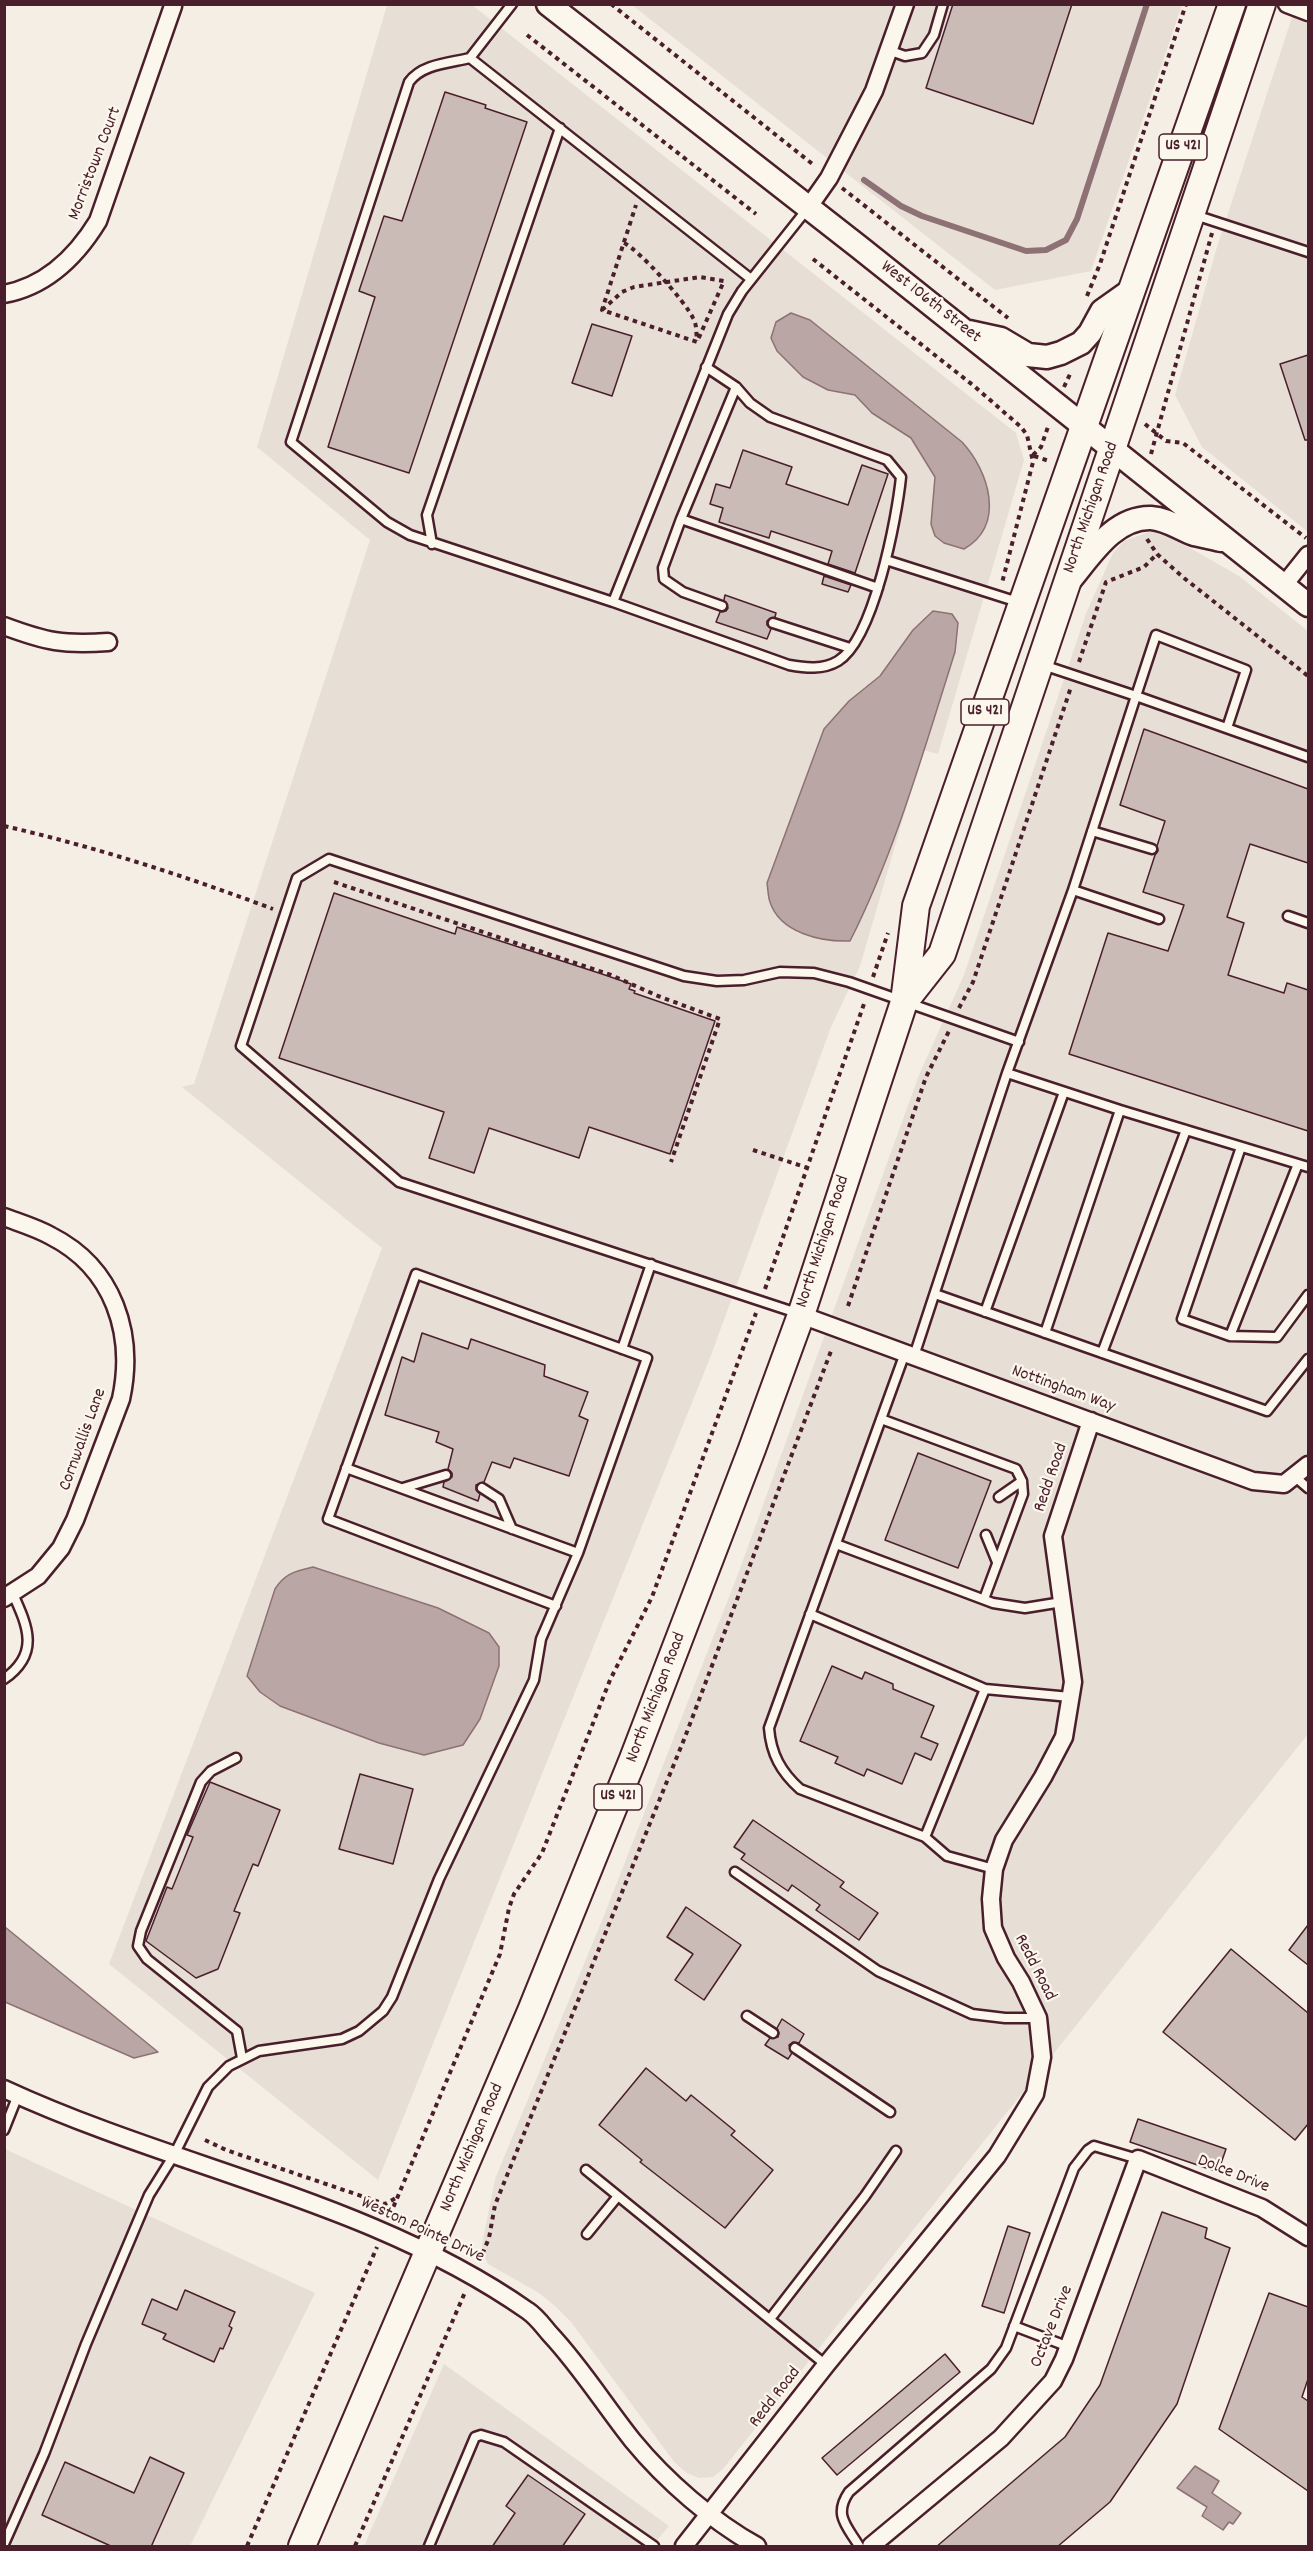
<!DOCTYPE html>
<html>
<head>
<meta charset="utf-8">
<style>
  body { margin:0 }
  #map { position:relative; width:1313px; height:2551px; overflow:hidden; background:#f4eee4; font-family:Dekko,sans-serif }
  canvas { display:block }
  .frame { position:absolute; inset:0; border:6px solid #4a1f2b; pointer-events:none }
</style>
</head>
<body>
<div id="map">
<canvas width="1313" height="2551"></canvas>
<div class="frame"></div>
</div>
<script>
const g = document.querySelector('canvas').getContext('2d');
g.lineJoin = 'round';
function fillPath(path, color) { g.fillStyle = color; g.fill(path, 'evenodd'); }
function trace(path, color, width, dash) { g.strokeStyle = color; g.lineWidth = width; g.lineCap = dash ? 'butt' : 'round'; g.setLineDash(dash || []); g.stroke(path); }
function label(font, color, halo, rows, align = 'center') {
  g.font = font + ' Dekko,sans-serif'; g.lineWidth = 4.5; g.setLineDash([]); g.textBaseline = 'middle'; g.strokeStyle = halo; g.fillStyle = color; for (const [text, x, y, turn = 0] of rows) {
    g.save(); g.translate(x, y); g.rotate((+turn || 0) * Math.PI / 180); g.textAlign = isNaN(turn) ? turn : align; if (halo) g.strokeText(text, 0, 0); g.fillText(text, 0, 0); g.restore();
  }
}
fillPath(new Path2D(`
  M387,5H472L1016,433L1024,460L938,754L923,750L860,966L831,1027L710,1358L378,2180L109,1964L382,1248L182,1087L194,1084L370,540L257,447Z
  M632,5H1182L1091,271L995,290Z
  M1296,5H1308V532L1202,447L1175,395L1217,247Z
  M1160,531L1239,576L1308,631V1734L723,2469L713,2477L699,2478L687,2473L675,2463L571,2322L555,2306L539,2293L488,2264L484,2256L482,2245L495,2179L603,1918L738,1574L919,1075L964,975L1087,611L1113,553L1124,541L1149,532Z
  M5,2149L315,2293L190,2546H5Z
  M444,2364L669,2526L652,2546H364Z`), '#e7dfd6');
const water = new Path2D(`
  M791,313L810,320L962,442C989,471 1006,525 964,549L944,543L935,536L931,524L935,477L911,438L872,413L855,395L828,390L803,377L777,351L771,338L776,322Z
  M933,611L952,614L958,623L955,652C924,749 896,850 850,941C821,942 780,933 770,902C768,897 768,889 767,883L824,729L849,701L880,676L913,630Z
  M313,1567L438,1608L489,1633L499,1647V1666L480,1719L463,1745L424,1755L379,1743L280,1706L260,1692L247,1676L275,1589C285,1573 296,1571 313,1567Z
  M5,1927L158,2052L134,2058L5,2002Z
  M1195,2466L1219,2481L1212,2493L1241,2513L1233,2524L1229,2522L1223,2530L1202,2516L1207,2507L1177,2488Z`);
fillPath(water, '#baa7a5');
trace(water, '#8d7174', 1.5);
trace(new Path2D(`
  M864,180L901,206L922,216L1026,251L1046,250L1066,240L1077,219L1147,4`), '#8d7174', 6);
const building = new Path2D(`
  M953,4H1072L1033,124L926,88Z
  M445,92L486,105L485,108L527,122L409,473L328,447L375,297L359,291L384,216L402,221Z
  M592,324L632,336L612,396L572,383Z
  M1308,355V440H1305L1280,364Z
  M743,450L792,467L786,484L848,505L862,465L888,474L855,573L828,564L832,551L771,531L769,538L719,522L723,508L710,504L716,484L730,488Z
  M824,576L851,585L848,592L822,584Z
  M725,595L776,613L775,617L767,621V625L771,629L767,639L716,622L720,612L726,611L728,608L724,600Z
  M1144,729L1308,789V863L1250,844L1227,917L1244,923L1228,975L1284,993L1287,983L1308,990V1131L1069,1054L1108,933L1168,951L1184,905L1143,892L1155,855L1158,851L1157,846L1165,821L1120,805Z
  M334,893L455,934L457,927L602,974L631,984L629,989L635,991L634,993L715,1021L670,1154L589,1127L579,1158L489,1128L474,1173L429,1158L444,1112L279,1058Z
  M422,1333L468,1349L471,1339L545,1365L544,1376L588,1392L579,1416L588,1420L569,1476L514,1458L510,1468L492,1462L484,1482L476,1485V1490L480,1494L478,1501L443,1487L444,1482L452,1477V1473L448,1469L453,1449L436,1442L439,1432L385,1415L402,1357L414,1362Z
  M918,1453L991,1481L958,1568L885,1540Z
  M832,1666L862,1679L865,1672L893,1684V1689L934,1706L921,1737L938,1744L931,1760L915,1753L902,1784L867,1769L864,1776L835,1763L838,1757L800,1741Z
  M360,1774L413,1789L393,1864L339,1849Z
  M210,1782L280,1810L258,1866L253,1864L234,1911L240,1913L218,1969L196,1978L146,1941L167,1887L172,1889L193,1837L187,1835Z
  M753,1820L844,1882L840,1887L878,1913L859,1940L816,1910L820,1905L792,1885L788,1891L741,1859L745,1854L734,1847Z
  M686,1907L741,1945L704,2000L675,1980L693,1954L667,1937Z
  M1308,1925V1965L1289,1950Z
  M1231,1949L1308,2013V2124L1295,2140L1163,2032Z
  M782,2019L804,2034L799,2043L793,2042L789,2045L792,2053L788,2059L765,2045L770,2038L778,2037L779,2033L777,2028Z
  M646,2068L686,2101L691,2095L735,2131L731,2135L773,2170L725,2228L640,2162L642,2160L599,2125Z
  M1138,2119L1226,2149L1218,2172L1130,2142Z
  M1162,2212L1207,2228L1205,2238L1230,2248L1177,2404L1110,2502L1057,2547H936L1065,2437L1100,2385Z
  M1008,2226L1030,2233L1004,2313L982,2306Z
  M185,2290L235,2312L229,2326L232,2328L223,2349L220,2348L214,2362L163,2339L166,2334L142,2324L152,2299L177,2310Z
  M1269,2293L1308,2307V2379L1302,2397L1308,2401V2491L1219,2429Z
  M945,2354L960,2372L837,2475L822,2458Z
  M150,2457L184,2473L151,2547H113L42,2515L65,2462L134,2493Z
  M528,2475L585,2514L562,2547H492L515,2513L506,2506Z`);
fillPath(building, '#cabbb6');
trace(building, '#4a1f2b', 1.5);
const lane = new Path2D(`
  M512,4L470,58L751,279
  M888,50L905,56L922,53L934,35L943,4
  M470,58C449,63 422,64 409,82L291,442L387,522L410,535L613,602L789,665C806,668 823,670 838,661C874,639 897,517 901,477L887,460L770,417L750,403L736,387L706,367
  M1195,215L1308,252
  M681,519L878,588
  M432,544L427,515L560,128
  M886,560L1021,603
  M613,602L728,314L742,291L808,208
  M722,606L683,592L664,579L663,568L681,519L736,387
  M773,623L850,648
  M1043,665L1136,696L1156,635L1246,670L1227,728
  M1092,831L1152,849
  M1073,890L1159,919
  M1288,916L1308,923
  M1007,1073L1120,1110L1308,1167
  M1241,1147L1182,1319L1230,1336L1277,1337L1308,1295
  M935,1294L1267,1411L1308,1359
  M985,1312L1064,1092
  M797,1313L399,1182L241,1046L297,878L329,859L684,976L717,981L744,980L780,972L814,973L849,982L1019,1042
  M1045,1333L1120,1110
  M1230,1336L1298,1164
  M622,1349L651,1264
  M905,1353L769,1728C771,1754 781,1772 800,1789L925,1837
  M1102,1353L1186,1130
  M914,1356L1007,1073L1073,890L1136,696L1308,757
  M881,1419L1016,1469L1022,1481L1023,1494L984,1599
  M346,1468L578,1553
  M1294,1476L1308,1488
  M403,1488L446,1475
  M482,1488L499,1499L512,1529
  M999,1497L1022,1481
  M986,1535L997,1562
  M836,1544L993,1603L1025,1608L1062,1602
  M810,1614L985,1689
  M4,1679C40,1654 28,1627 13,1594
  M236,1758L211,1771L201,1782L141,1931L138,1946L147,1959L237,2031L242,2058
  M994,1869L947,1856L925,1837L985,1689L1070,1697
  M735,1872L878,1971L972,2014L1005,2018H1038
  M747,2016L773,2033
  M795,2048L890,2112
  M4,2130L18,2095
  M586,2170L826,2365
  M587,2234L618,2196
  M770,2319L865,2196L896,2151
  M1014,2326L1069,2347
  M4,2544L44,2454L86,2344L149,2195L174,2155L208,2087L229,2066L259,2051L342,2039L359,2031L383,2011L392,1997L439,1879L534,1680L541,1639L578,1553L647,1358L416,1274L328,1519L556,1606
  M429,2546L475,2437L481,2435L504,2442L654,2546
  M859,2546C847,2526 833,2515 849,2492L991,2369L1006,2348L1074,2168L1088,2150L1094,2146L1138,2159`);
const street = new Path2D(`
  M1287,4L1308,12
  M808,208L829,178L874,91L905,4
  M4,294C47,286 76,257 98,221L173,6
  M1284,585L1308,555
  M4,626C47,642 63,645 108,642
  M4,1217C20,1223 37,1228 51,1236C114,1268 135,1334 121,1399L75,1520L61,1548L38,1576L4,1598
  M801,1315L1253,1481L1284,1484L1308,1465
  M4,2089C177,2169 371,2201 528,2311C537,2317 543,2326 550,2334C581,2367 605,2406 633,2441C665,2480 713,2522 757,2546
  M684,2546L826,2365L997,2156L1035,2094L1042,2057L1038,2018L1021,1982L1006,1958L993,1928L991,1899L994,1869L1004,1840L1043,1777L1064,1737L1073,1682L1053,1536L1091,1421
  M871,2546L1001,2438L1053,2381L1064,2359L1138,2159L1262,2208L1308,2237`);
const secondary = new Path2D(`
  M548,4L859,247L1308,605
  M969,332L1001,339L1028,355L1047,357L1061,353L1081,343L1090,333L1102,311L1133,289
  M1070,580C1091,555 1114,517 1151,518C1167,519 1180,529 1194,534C1203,536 1213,538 1221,540`);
const primary = new Path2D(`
  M905,1001L942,954L1262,4
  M302,2546L531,2011L633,1759L752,1449L801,1315L904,1002L916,906L1232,4`);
trace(lane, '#4a1f2b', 13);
trace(street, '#4a1f2b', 21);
trace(secondary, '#4a1f2b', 27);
trace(primary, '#4a1f2b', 30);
trace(new Path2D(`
  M611,4L815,166
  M527,35L756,214
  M842,188L1008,318
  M624,243C639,250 685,301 693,318C697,324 696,333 697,341
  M813,259L974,386L1021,427L1027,435L1033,462L1002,583
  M1087,296L1100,264L1186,4
  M602,310L622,292L634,287L700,277L724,281L697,342L602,310L636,205
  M1064,387L1071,372
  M1145,424L1166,441L1183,443L1306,538
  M1151,454L1212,233
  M1033,455L1041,447L1049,424
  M1034,456L1049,461
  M1147,539L1157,554L1184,578L1308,676
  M1079,662L1106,582L1144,567L1157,554
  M4,826C96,847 185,876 273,909
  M334,882L611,975L658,996L720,1019L671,1162
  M873,977L888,933
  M959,1008L973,982L1071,687
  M753,1150L808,1168
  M765,1289L865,1001
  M848,1306L926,1077L949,1031
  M205,2140L226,2150L385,2204L396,2198
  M390,2215L500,1954L509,1908L514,1894L542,1853L610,1680L652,1597L756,1313
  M479,2262L489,2238L495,2205L685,1737L831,1351
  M247,2546L377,2247
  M355,2546L466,2290`), '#4a1f2b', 4, [4.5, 4.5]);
trace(lane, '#fbf7ec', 8);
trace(street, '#fbf7ec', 16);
trace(secondary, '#fbf7ec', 22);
trace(primary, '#fbf7ec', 26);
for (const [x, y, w] of [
  [1183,147,48],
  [985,712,48],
  [618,1797,48]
]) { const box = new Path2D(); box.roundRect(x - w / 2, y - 13, w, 26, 4.5); g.fillStyle = '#fbf7ec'; g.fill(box); trace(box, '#4a1f2b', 1.5); }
label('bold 16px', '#4a1f2b', null, [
  ["US 421",1183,147],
  ["US 421",985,712],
  ["US 421",618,1797]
]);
label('18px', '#4a1f2b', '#fbf7ec', [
  ["Morristown Court",96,164,-69],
  ["West 106th Street",930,303,38],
  ["North Michigan Road",1092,508,-71],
  ["North Michigan Road",824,1242,-72],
  ["Nottingham Way",1063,1390,20],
  ["Cornwallis Lane",84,1440,-70],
  ["Redd Road",1052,1478,-71],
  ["North Michigan Road",657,1698,-69],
  ["Redd Road",1034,1968,63],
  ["North Michigan Road",473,2148,-67],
  ["Dolce Drive",1233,2175,22],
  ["Weston Pointe Drive",422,2231,25],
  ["Octave Drive",1053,2327,-68],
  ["Redd Road",776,2398,-52]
]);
</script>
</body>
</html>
